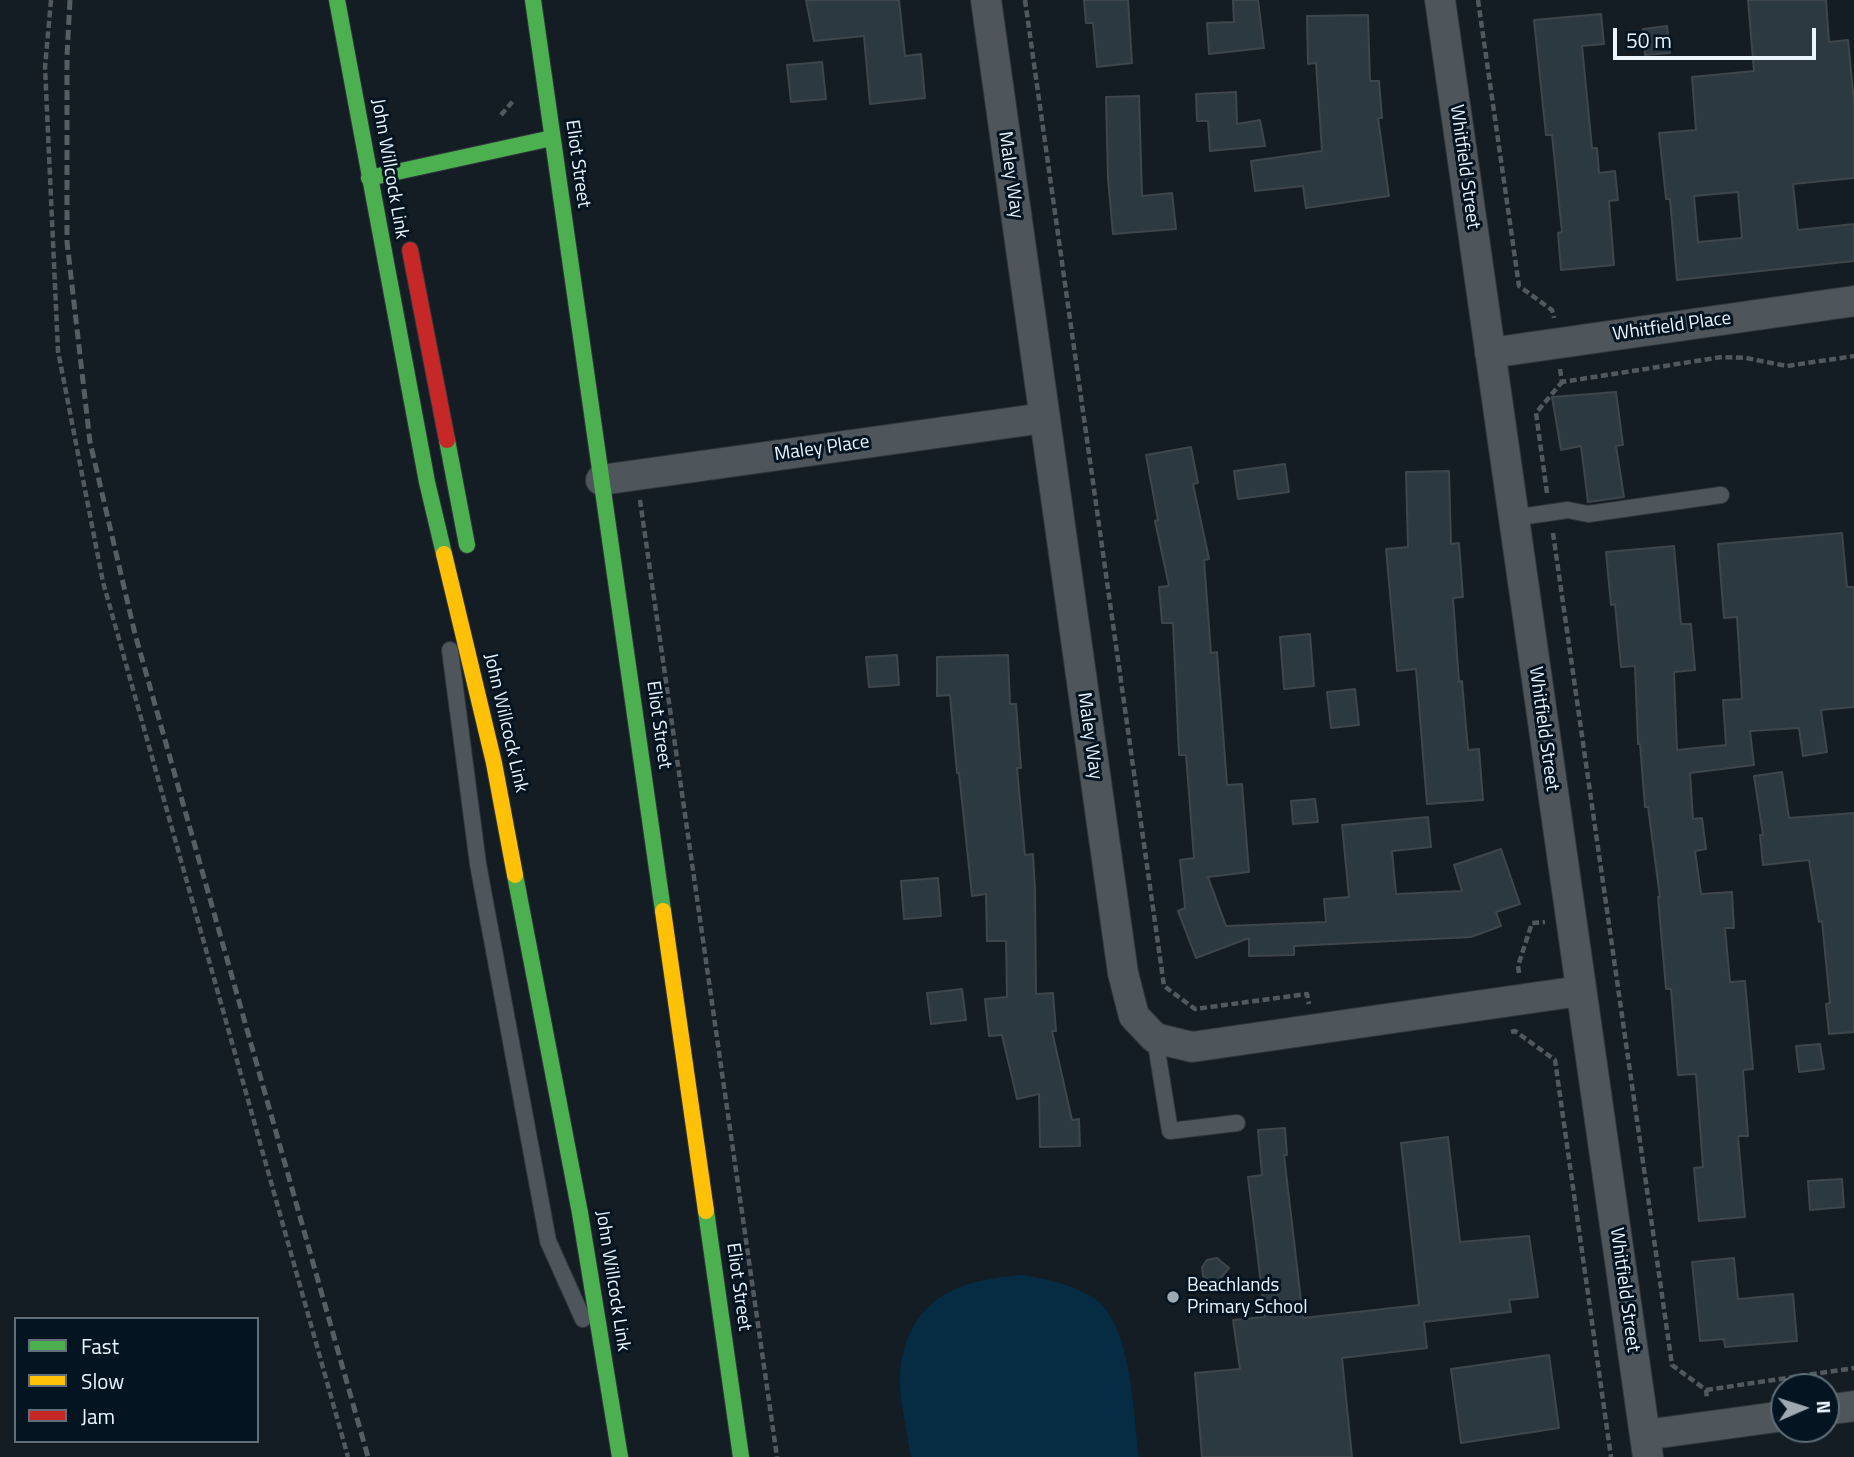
<!DOCTYPE html>
<html>
<head>
<meta charset="utf-8">
<style>
  body { margin:0 }
  #map { position:relative; width:1854px; height:1457px; overflow:hidden; background:#131d23; font-family:"Titillium Web",sans-serif }
  canvas { display:block }
  .legend { position:absolute; left:14px; top:1317px; width:245px; height:126px; box-sizing:border-box; background:#041521; border:2px solid #606f79; margin:0; padding:9px 12px; list-style:none; font-size:21px; color:#eaf5fe }
  .legend li { display:flex; align-items:center; gap:14px; height:35px }
  .legend b { width:35px; border:2px solid #606f79 }
  .north { position:absolute; left:1770px; top:1373px; width:70px; height:70px; box-sizing:border-box; background:#041521; border:2px solid #606f79; border-radius:50%; rotate:87deg; font-size:19px; font-weight:700; line-height:28px; text-align:center; color:#eaf5fe }
  .north::after { content:''; display:block; margin:auto; width:24px; height:32px; background:#9fa9b1; clip-path:polygon(50% 0,100% 100%,50% 72%,0 100%) }
  .scale { position:absolute; left:1613px; top:28px; width:203px; height:32px; box-sizing:border-box; border:4px solid #eaf5fe; border-top:0; padding-left:9px; font-size:21px; line-height:24px; white-space:nowrap; color:#eaf5fe; -webkit-text-stroke:5px #041521; paint-order:stroke }
</style>
</head>
<body>
<div id="map">
<canvas width="1854" height="1457"></canvas>
<ul class="legend">
<li><b style="height:9px;background:#4caf50"></b>Fast</li>
<li><b style="height:9px;background:#ffc107"></b>Slow</li>
<li><b style="height:9px;background:#c62828"></b>Jam</li>
</ul>
<div class="north">N</div>
<div class="scale">50 m</div>
</div>
<script>
const g = document.querySelector('canvas').getContext('2d');
g.lineJoin = 'round';
function fillPath(path, color) { g.fillStyle = color; g.fill(path, 'evenodd'); }
function trace(path, color, width, dash) { g.strokeStyle = color; g.lineWidth = width; g.lineCap = dash ? 'butt' : 'round'; g.setLineDash(dash || []); g.stroke(path); }
function label(font, color, halo, rows, align = 'center') {
  g.font = font + ' "Titillium Web",sans-serif'; g.lineWidth = 6; g.setLineDash([]); g.textBaseline = 'middle'; g.strokeStyle = halo; g.fillStyle = color; for (const [text, x, y, turn = 0] of rows) {
    g.save(); g.translate(x, y); g.rotate((+turn || 0) * Math.PI / 180); g.textAlign = isNaN(turn) ? turn : align; if (halo) g.strokeText(text, 0, 0); g.fillText(text, 0, 0); g.restore();
  }
}
fillPath(new Path2D(`
  M1021,1275C1046,1279 1073,1284 1094,1298C1132,1324 1133,1414 1139,1457H911C907,1434 902,1411 900,1388C899,1371 902,1355 907,1340C928,1288 971,1280 1021,1275Z`), '#052c43');
const building = new Path2D(`
  M806,0H899L905,56L921,54L925,98L870,104L864,36L814,41Z
  M1084,0H1128L1132,63L1097,67L1093,23H1086Z
  M1233,0H1258L1264,48L1209,54L1207,23L1234,22Z
  M1748,0H1826L1829,42L1848,40L1854,102V178L1793,184L1798,230L1854,224V261L1677,280L1670,199H1666L1659,133L1696,130L1692,77L1754,71ZM1738,192L1742,238L1698,242L1694,196Z
  M1601,14L1604,44L1582,46L1592,148H1597L1599,173L1615,171L1618,200L1609,201L1614,265L1561,270L1558,233L1562,232L1552,135H1546L1534,20Z
  M1368,15L1370,81H1379L1382,118H1378L1389,196L1306,208L1303,186L1255,191L1251,161L1322,151L1316,63L1308,64L1307,16Z
  M1667,26L1670,53L1645,55L1643,29Z
  M822,62L826,99L791,102L787,65Z
  M1236,92L1237,124L1260,120L1265,146L1210,151L1208,121H1197L1196,94Z
  M1139,96L1142,196L1172,193L1176,229L1113,234L1108,179L1106,97Z
  M1616,392L1623,445L1616,446L1624,497L1588,502L1581,446L1561,450L1552,397Z
  M1191,447L1198,483L1193,484L1209,559L1204,560L1211,653L1217,652L1227,785L1242,784L1249,872L1208,877L1226,926L1326,922L1324,899L1349,897L1342,825L1428,817L1431,847L1392,851L1396,894L1462,891L1454,865L1501,849L1520,904L1496,912L1501,926L1471,937L1294,946V955L1249,956V938L1196,958L1178,911L1185,908L1180,860L1194,858L1186,755H1179L1173,623H1162L1159,587L1169,586L1155,521L1158,520L1146,455Z
  M1285,464L1289,492L1238,499L1234,471Z
  M1449,471L1451,544L1459,543L1463,597L1453,598L1459,682L1462,681L1468,750L1479,749L1483,800L1427,804L1416,669L1397,671L1386,549L1408,547L1406,472Z
  M1842,533L1847,587H1854V707L1821,710L1827,752L1803,756L1799,728L1750,731L1754,765L1690,773L1693,819L1702,818L1706,849L1695,851L1701,894L1732,892L1734,928H1725L1730,982L1745,981L1753,1069L1743,1070L1748,1136H1738L1745,1217L1699,1221L1694,1168L1703,1167L1696,1074L1678,1075L1671,989H1666L1658,897H1660L1648,807H1645L1640,744H1638L1635,666L1621,667L1615,604L1611,605L1606,552L1674,546L1681,624H1691L1695,670L1674,672L1677,750L1726,745L1723,700L1742,699L1737,617L1724,618L1718,544Z
  M1310,634L1314,686L1284,689L1280,637Z
  M897,655L899,685L869,687L866,657Z
  M1008,655L1010,704H1016L1021,768H1017L1025,855L1033,854L1035,890L1036,994L1053,993L1056,1031H1052L1072,1120L1079,1119L1080,1146L1040,1147L1039,1094L1017,1099L1002,1035L989,1036L985,999L1007,997L1006,941H987L986,894L972,896L959,773H957L950,695L937,696V657Z
  M1355,689L1359,725L1331,728L1327,692Z
  M1782,772L1789,818L1854,813V1032L1829,1034L1826,1004L1830,1003L1822,921L1819,922L1809,860L1763,865L1760,835H1763L1754,776Z
  M1315,799L1318,822L1293,824L1291,801Z
  M938,878L941,916L904,919L901,881Z
  M962,989L966,1020L931,1024L927,993Z
  M1820,1044L1824,1069L1799,1072L1796,1046Z
  M1285,1128L1287,1155H1284L1303,1318L1419,1305L1401,1143L1448,1137L1460,1242L1529,1236L1538,1297L1509,1300L1511,1312L1424,1322L1427,1348L1342,1358L1352,1457H1202L1195,1373L1240,1369L1233,1320L1265,1317L1248,1177L1262,1175L1258,1130Z
  M1842,1179L1844,1207L1810,1210L1808,1181Z
  M1217,1258L1229,1268L1219,1280L1210,1281L1203,1276L1202,1267L1207,1260Z
  M1734,1258L1738,1299L1793,1294L1797,1341L1725,1347L1724,1339L1700,1341L1692,1262Z
  M1549,1355L1559,1428L1461,1443L1451,1369Z`);
fillPath(building, '#2d3941');
trace(building, '#3e464b', 2);
const lane = new Path2D(`
  M1513,518L1568,510L1588,514L1721,495
  M450,650L478,864L548,1241L583,1319
  M1155,1038L1170,1131L1237,1123`);
const street = new Path2D(`
  M986,0L1123,973L1134,1016L1155,1038L1192,1047L1580,991
  M1440,0L1648,1457
  M1490,353L1854,301
  M601,480L1044,418
  M1826,1410L1854,1406
  M1645,1435L1784,1416`);
const fast = new Path2D(`
  M337,0L427,482L444,554
  M533,0L663,911
  M369,178L552,138
  M447,440L467,545
  M515,875L580,1213L620,1457
  M706,1211L741,1457`);
const slow = new Path2D(`
  M444,554L494,763L515,875
  M663,911L706,1211`);
const jam = new Path2D(`
  M410,250L447,440`);
trace(lane, '#30363c', 18);
trace(street, '#30363c', 32);
trace(fast, '#30363c', 18);
trace(slow, '#30363c', 18);
trace(jam, '#30363c', 18);
trace(new Path2D(`
  M51,0L45,67L58,351L103,582L348,1457
  M1025,0L1164,986L1195,1009L1307,994L1309,1004
  M1478,0L1519,286L1552,310L1554,318
  M501,115L513,101
  M1560,369L1562,382L1722,357L1746,358L1787,366L1854,356
  M1547,493L1536,413L1562,382
  M640,500L777,1457
  M1553,533L1672,1365L1706,1390L1707,1398
  M1519,973L1518,966L1532,923L1545,922
  M1511,1032L1515,1031L1555,1060L1611,1457
  M1706,1390L1854,1368`), '#51595e', 4.5, [7, 3.5]);
trace(lane, '#4e565b', 16);
trace(street, '#4e565b', 30);
trace(fast, '#4caf50', 16);
trace(slow, '#ffc107', 16);
trace(jam, '#c62828', 16);
trace(new Path2D(`
  M70,0L67,56V242L90,442L135,634L368,1457`), '#555e63', 5, [10, 5]);
for (const [x, y, r, color] of [
  [1173,1297,7,"#9fa9b1"]
]) { const dot = new Path2D(); dot.arc(x, y, r, 0, 2 * Math.PI); g.fillStyle = color; g.fill(dot); trace(dot, '#041521', 2.5); }
label('19px', '#eaf5fe', '#041521', [
  ["Eliot Street",577,164,82],
  ["Whitfield Street",1464,167,82],
  ["John Willcock Link",389,169,80],
  ["Maley Way",1010,175,82],
  ["Whitfield Place",1672,327,-8],
  ["Maley Place",822,449,-8],
  ["John Willcock Link",505,723,77],
  ["Eliot Street",658,725,82],
  ["Whitfield Street",1543,729,82],
  ["Maley Way",1089,736,82],
  ["John Willcock Link",612,1281,81],
  ["Eliot Street",738,1287,82],
  ["Whitfield Street",1624,1290,82]
]);
label('19px', '#eaf5fe', '#041521', [
  ["Beachlands",1187,1286],
  ["Primary School",1187,1308]
], 'left');
</script>
</body>
</html>
